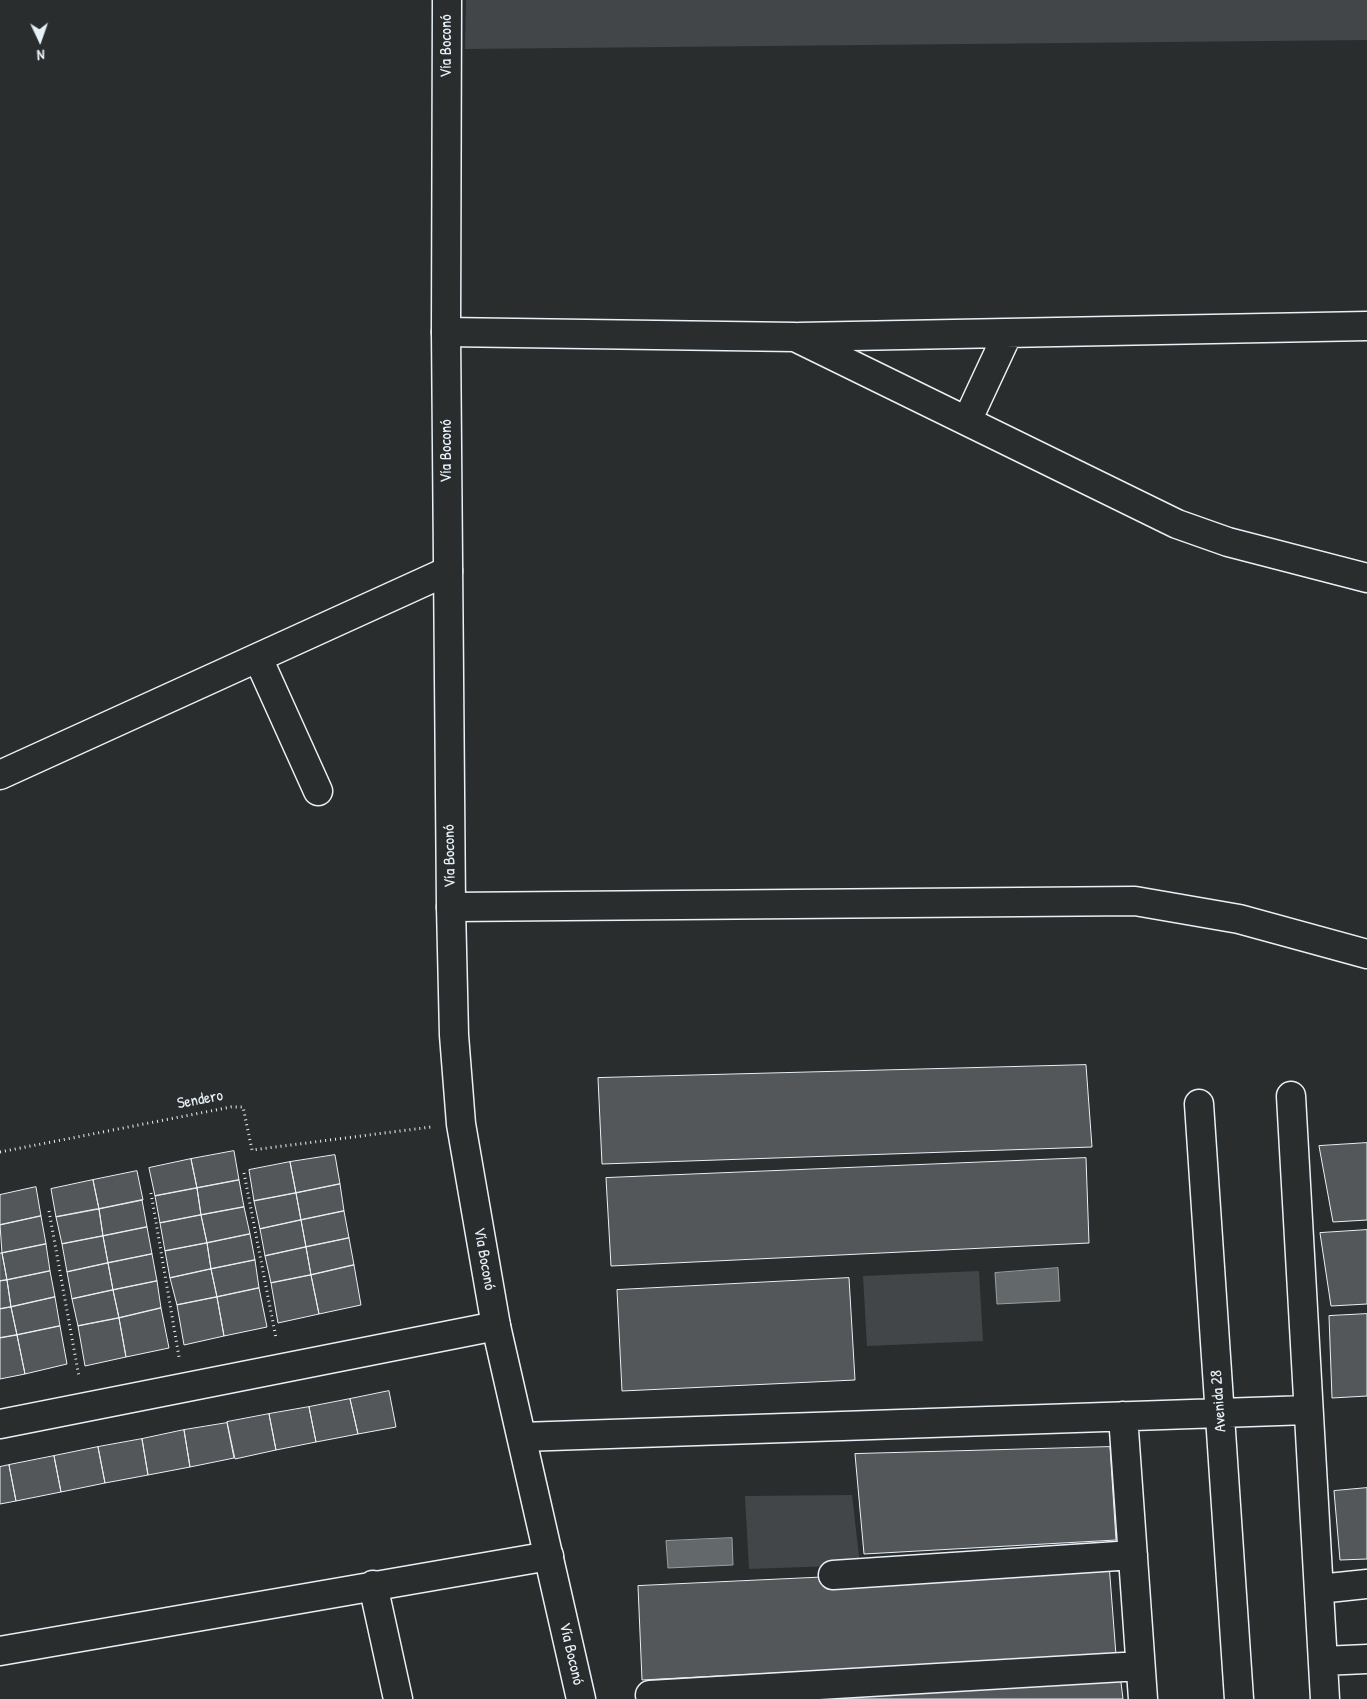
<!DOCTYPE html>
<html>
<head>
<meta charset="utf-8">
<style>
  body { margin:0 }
  #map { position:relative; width:1367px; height:1699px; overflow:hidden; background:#2a2d2e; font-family:"Patrick Hand",sans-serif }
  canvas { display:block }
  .north { position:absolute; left:15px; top:15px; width:50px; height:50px; -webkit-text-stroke:4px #2a2d2e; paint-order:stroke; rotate:177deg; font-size:14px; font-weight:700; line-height:20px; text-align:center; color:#e8f1f8 }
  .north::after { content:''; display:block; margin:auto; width:18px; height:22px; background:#e8f1f8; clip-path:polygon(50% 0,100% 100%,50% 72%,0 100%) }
</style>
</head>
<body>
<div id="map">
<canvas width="1367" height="1699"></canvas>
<div class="north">N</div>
</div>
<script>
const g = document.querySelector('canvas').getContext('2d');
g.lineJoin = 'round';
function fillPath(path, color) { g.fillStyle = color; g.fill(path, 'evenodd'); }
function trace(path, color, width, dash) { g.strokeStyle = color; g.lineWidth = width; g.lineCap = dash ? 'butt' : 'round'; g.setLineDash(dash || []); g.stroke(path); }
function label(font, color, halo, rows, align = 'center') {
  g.font = font + ' "Patrick Hand",sans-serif'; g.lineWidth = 4.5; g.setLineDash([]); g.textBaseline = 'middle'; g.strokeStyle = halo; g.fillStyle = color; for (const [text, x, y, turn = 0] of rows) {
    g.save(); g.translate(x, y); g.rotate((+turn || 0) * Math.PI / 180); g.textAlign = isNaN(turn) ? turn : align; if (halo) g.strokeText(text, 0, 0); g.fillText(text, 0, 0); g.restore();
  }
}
fillPath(new Path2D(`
  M466,0H1367V40L465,49Z
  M979,1271L983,1341L867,1346L863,1276Z
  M852,1495L860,1565L749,1569L745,1496Z`), '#424648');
const water = new Path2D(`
  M1058,1268L1060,1301L997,1304L995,1273Z
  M732,1538L733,1565L668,1568L666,1541Z`);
fillPath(water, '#63686b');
trace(water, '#989fa3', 1);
const building = new Path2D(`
  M1086,1065L1092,1147L602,1164L598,1078Z
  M1367,1143V1220L1333,1222L1319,1146Z
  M234,1151L239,1180L197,1188L191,1159Z
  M335,1155L340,1184L296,1193L290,1162Z
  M1086,1158L1089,1243L611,1266L606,1178Z
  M191,1159L197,1188L155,1196L149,1168Z
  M290,1162L296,1193L254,1201L249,1170Z
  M137,1171L143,1200L99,1209L93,1180Z
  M93,1180L99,1209L56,1217L51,1189Z
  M239,1180L244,1207L201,1215L197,1188Z
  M340,1184L344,1211L301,1220L296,1193Z
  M36,1187L41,1216L0,1225V1195Z
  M195,1188H197L201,1215L160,1223L155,1196Z
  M296,1193L301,1220L260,1229L254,1201Z
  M142,1200L147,1227L103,1236L99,1209Z
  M244,1207L250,1234L207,1243L201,1215Z
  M96,1209H99L103,1236L62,1244L56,1217Z
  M344,1211L349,1238L306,1247L301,1220Z
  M201,1215L207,1243L165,1251L160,1223Z
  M41,1216L46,1244L2,1253L0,1225Z
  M301,1220L306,1247L265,1256L260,1229Z
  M147,1227L152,1254L108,1263L103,1236Z
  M1367,1230V1304L1331,1306L1320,1233Z
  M250,1234L255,1260L211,1269L207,1243Z
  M103,1236L108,1263L67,1272L62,1244Z
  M349,1238L354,1265L311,1275L306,1247Z
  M207,1243L211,1269L170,1278L165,1251Z
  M46,1244L50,1271L7,1280L2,1253Z
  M306,1247L311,1275L271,1283L265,1256Z
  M0,1253H2L7,1280L0,1281Z
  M152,1254L157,1281L113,1290L108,1263Z
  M255,1260L259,1288L217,1297L211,1269Z
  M108,1263L113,1290L72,1299L67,1272Z
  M354,1265L361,1305L319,1314L311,1275Z
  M211,1269L217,1297L177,1305L170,1278Z
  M50,1271L55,1297L11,1307L7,1280Z
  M311,1275L319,1314L278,1323L271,1283Z
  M849,1278L855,1380L622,1391L617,1290Z
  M7,1280L11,1307L0,1309V1281Z
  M157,1281L161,1308L119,1318L113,1290Z
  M259,1288L267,1327L224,1336L217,1297Z
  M113,1290L119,1318L78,1326L72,1299Z
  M55,1297L60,1326L17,1335L11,1307Z
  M217,1297L224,1336L184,1345L177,1305Z
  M11,1307L17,1335L0,1338V1309Z
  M161,1308L169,1348L126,1357L119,1318Z
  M1367,1314V1396L1332,1398L1329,1316Z
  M119,1318L126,1357L85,1366L78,1326Z
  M60,1326L67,1364L25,1374L17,1335Z
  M17,1335L25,1374L0,1379V1338Z
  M389,1391L396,1427L358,1434L350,1399Z
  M350,1399L358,1434L316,1442L309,1407Z
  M309,1407L316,1442L276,1450L269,1414Z
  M269,1414L276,1450L235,1459L227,1422Z
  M227,1423L234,1458L190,1467L184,1430Z
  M184,1430L190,1467L148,1475L142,1439Z
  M142,1439L148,1475L105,1483L98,1447Z
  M98,1447L105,1483L61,1492L54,1456Z
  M1110,1447L1116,1540L864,1554L855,1454Z
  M54,1456L61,1492L16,1501L9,1465Z
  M9,1465L16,1501L0,1504V1467Z
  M1367,1488V1559L1340,1560L1334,1491Z
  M1109,1564L1116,1655L642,1680L638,1586Z
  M1120,1674L1123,1699H754Z`);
fillPath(building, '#535759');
trace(building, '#e8f1f8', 1);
const minor = new Path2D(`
  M446,332L795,337L1177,524L1228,542L1367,578
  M799,337L1367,326
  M967,421L1008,333
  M258,658L318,791
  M0,775L448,571
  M451,907L1135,901L1239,919L1367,954
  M1291,1096L1325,1699
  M1199,1104L1239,1699
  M1123,1416L1143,1699
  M0,1424L496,1326
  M522,1437L1308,1410
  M833,1575L1133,1555
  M373,1585L398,1699
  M1319,1589L1367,1584
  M0,1651L549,1556
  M1323,1661L1367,1659
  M650,1695L1140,1666`);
const major = new Path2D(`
  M447,0L446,332L451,907L454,1035L461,1124L496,1326L581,1699`);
trace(minor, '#e8f1f8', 31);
trace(major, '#e8f1f8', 31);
trace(new Path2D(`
  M0,1152L231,1107H243L252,1150L431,1127
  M244,1173L276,1338
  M151,1193L179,1357
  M49,1211L79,1377`), '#e8f1f8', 3, [1, 4]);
trace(minor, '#2a2d2e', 28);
trace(major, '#2a2d2e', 28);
label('16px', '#e8f1f8', '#2a2d2e', [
  ["Vía Boconó",447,46,-90],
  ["Vía Boconó",447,451,-90],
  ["Vía Boconó",450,856,-91],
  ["Sendero",200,1100,-11],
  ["Vía Boconó",484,1259,80],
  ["Avenida 28",1219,1401,-94],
  ["Vía Boconó",571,1654,77]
]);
</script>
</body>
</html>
